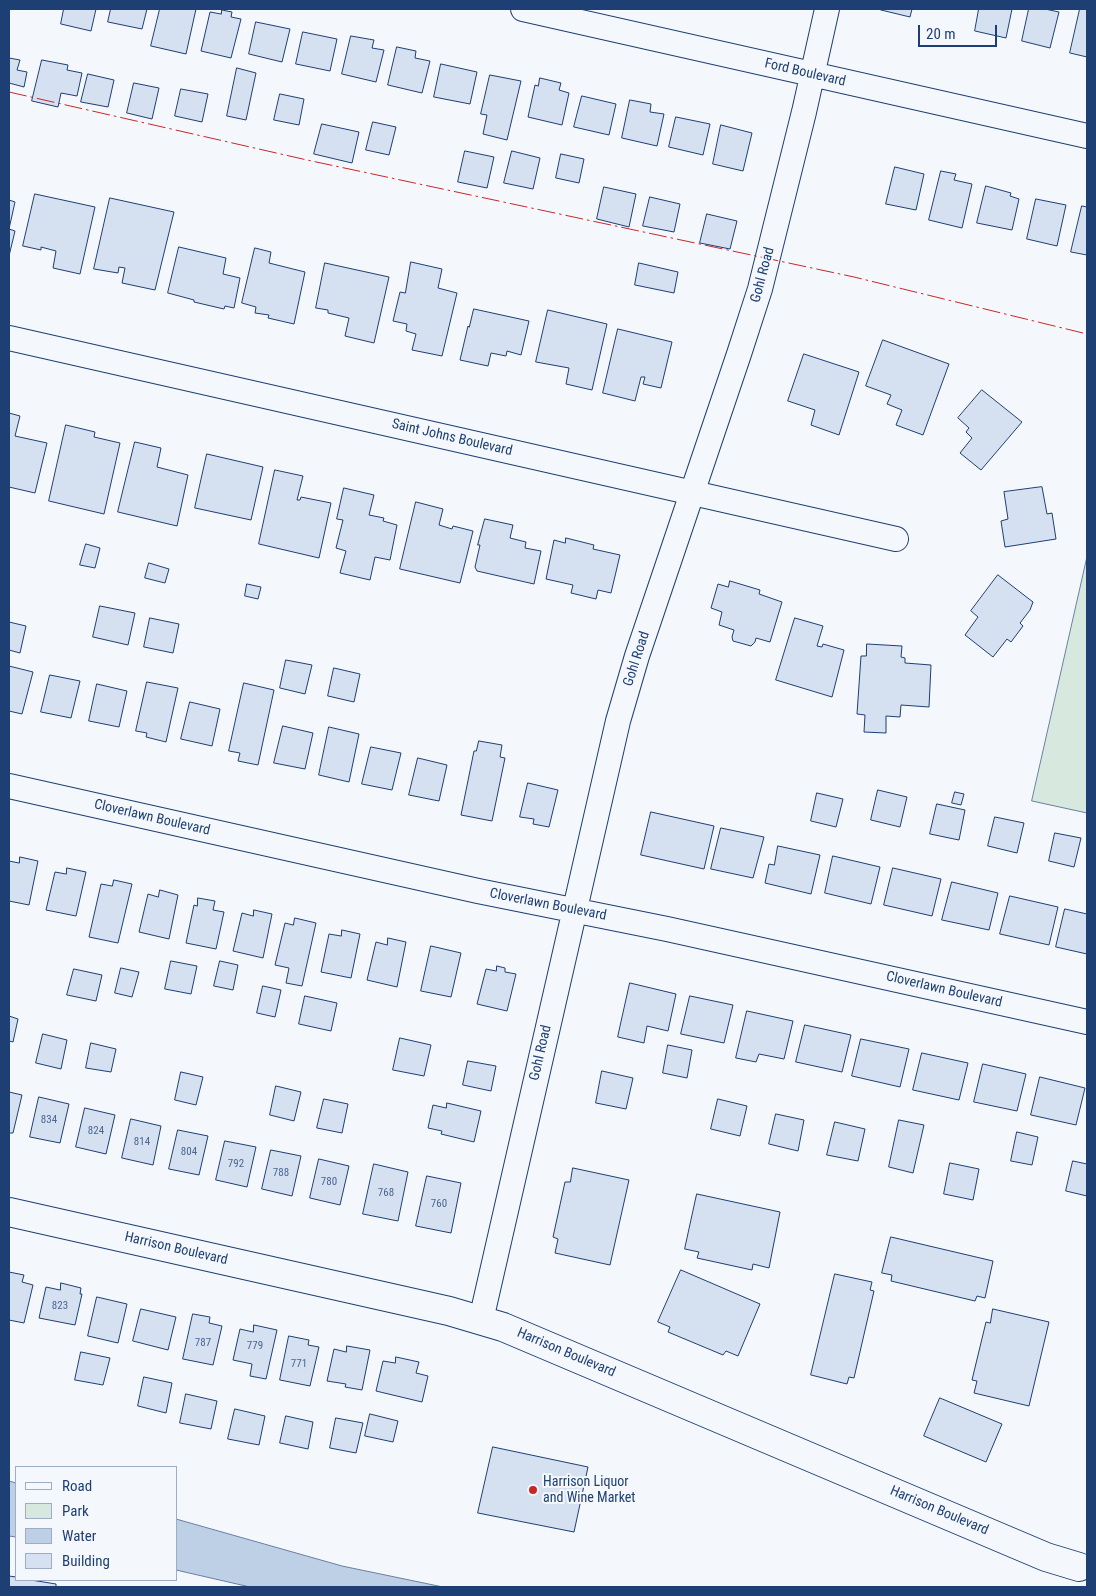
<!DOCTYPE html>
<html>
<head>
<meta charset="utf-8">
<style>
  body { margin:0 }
  #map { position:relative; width:1096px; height:1596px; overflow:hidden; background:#f4f7fb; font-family:"Roboto Condensed",sans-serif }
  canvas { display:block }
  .frame { position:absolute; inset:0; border:10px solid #1d3f73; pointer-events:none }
  .legend { position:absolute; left:15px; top:1466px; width:162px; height:115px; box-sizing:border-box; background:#f4f7fb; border:1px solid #9eadc5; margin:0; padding:6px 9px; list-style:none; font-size:15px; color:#1d3f73 }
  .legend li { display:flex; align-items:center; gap:10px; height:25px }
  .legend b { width:25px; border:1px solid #9eadc5 }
  .scale { position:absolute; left:918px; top:25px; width:79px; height:22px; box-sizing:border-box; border:2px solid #1d3f73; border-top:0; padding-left:6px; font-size:15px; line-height:18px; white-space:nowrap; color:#1d3f73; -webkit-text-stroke:4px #f4f7fb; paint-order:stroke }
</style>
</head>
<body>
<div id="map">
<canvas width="1096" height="1596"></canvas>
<div class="frame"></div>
<ul class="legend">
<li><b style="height:6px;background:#f4f7fb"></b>Road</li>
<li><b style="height:14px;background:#d7e8df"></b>Park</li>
<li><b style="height:14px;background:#bed0e5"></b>Water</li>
<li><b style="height:14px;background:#d5e0f0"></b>Building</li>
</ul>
<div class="scale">20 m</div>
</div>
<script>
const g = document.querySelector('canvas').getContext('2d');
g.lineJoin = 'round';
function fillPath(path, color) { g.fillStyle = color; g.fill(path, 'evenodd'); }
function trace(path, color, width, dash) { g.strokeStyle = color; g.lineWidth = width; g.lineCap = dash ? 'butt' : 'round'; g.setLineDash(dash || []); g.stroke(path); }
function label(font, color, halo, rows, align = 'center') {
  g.font = font + ' "Roboto Condensed",sans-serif'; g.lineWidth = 4; g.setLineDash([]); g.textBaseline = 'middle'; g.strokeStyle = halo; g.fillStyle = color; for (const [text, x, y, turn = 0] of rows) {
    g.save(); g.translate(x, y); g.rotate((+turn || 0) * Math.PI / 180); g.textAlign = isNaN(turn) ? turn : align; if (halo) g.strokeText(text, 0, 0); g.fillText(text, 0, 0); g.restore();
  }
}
const green = new Path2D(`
  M1087,557V813L1032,801Z`);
fillPath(green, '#d7e8df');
trace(green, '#687fa3', 1);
const water = new Path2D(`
  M9,1481L16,1483V1537L9,1536Z
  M176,1519L342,1566L443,1587H250L176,1570Z`);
fillPath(water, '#bed0e5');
trace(water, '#687fa3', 1);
const building = new Path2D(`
  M64,9H96L91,31L61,24Z
  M111,9H147L142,29L108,22Z
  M160,9H196L186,54L151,46Z
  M882,9H912L910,17L881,10Z
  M979,9H1012L1006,38L975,31Z
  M1029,9H1045L1059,12L1050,48L1022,41Z
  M1080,9H1087V57L1070,53Z
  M222,10L232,12L231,17L241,19L231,58L201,51L210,12L221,14Z
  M256,22L290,29L282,62L249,54Z
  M303,32L337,39L330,71L296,64Z
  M351,36L374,40L372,48L384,50L376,82L342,74Z
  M397,47L416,51L415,58L430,61L422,93L388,85Z
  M9,58L20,60L17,70L27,72L24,87L9,83Z
  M42,60L68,65L67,70L82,73L77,96L61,93L58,107L32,101Z
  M441,64L477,72L470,104L434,97Z
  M237,68L256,73L246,120L227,116Z
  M88,74L114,80L108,107L81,102Z
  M490,75L521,81L507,140L483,134L487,115L481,114Z
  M540,78L561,83L559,90L569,93L562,125L528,117L535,85L538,86Z
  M134,83L159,88L152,119L127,113Z
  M181,89L208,94L202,122L175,116Z
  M280,94L304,99L299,125L274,120Z
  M582,96L616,104L609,135L574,127Z
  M630,100L651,104L650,112L664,114L657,146L622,138Z
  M676,117L710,124L703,155L669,147Z
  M373,122L396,127L389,155L366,150Z
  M322,124L359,132L352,163L314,154Z
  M721,125L752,133L743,171L713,164Z
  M465,151L494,157L487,188L458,182Z
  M512,151L540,158L533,189L504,183Z
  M561,154L584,159L579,183L556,178Z
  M895,167L924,174L916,210L886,204Z
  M941,171L956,174L954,180L972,184L962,228L929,220Z
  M986,186L1011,193L1010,196L1019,199L1012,230L977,223Z
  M604,187L636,194L629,227L597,219Z
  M35,194L95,207L80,274L53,268L56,251L41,247V250L23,246Z
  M650,197L680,204L674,232L643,226Z
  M110,198L174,212L155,290L122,283L125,268L119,267L118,273L94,269Z
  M1036,199L1066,205L1057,246L1027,239Z
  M9,200L15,202L9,229Z
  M1082,206L1087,207V255L1071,252Z
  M707,214L737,221L730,249L700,243Z
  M9,229L15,231L9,256Z
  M179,247L226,258L223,274L240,278L234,308L225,306L224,309L194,302V300L168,293Z
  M255,248L271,252L269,263L305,272L294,324L268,318L269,315L255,313L256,307L242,303Z
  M411,262L442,269L438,288L457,293L442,356L412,350L416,334L406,331L407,324L393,321L400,292L405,293Z
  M325,263L389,277L374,343L345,336L349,318L328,313V310L316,308Z
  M639,263L678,272L674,293L635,285Z
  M474,309L529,321L521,355L507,351L506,356L491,353L488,366L460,360L468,326L469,327Z
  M548,310L607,324L592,390L566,384L569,368L536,362Z
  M618,329L672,342L661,388L643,384L645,377H641L635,401L603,393Z
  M883,340L949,364L923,435L896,425L902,410L887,404L891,395L866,386Z
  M804,354L859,372L839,435L811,425L815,410L788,401Z
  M982,390L1022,422L981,470L960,453L972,438L966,432L969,428L958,418Z
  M9,413L20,416L15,436L47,443L35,493L9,487Z
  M66,425L95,432L94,437L120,443L104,514L49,501Z
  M135,442L161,448L157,467L188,475L177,526L118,512Z
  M207,454L263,467L251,520L195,508Z
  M275,470L303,476L297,500H300L301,497L331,503L319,558L259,544Z
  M1042,487L1047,514L1052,513L1056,539L1005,547L1001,521L1008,519L1004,492Z
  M344,488L374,495L369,515L384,518L383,521L397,525L390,560L375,557L370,580L340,573L346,551L336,548L343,520L337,519Z
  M416,502L443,509L439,525L452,529L453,526L473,531L460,583L400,569Z
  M485,519L513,525L510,538L526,542L525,548L541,551L534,584L477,571L475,567L480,545H478Z
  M566,538L594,545L593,549L620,555L611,593L598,590L596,599L571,593L573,585L546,579L554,540L565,543Z
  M86,544L100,548L95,568L80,565Z
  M149,563L169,569L165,583L145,578Z
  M998,575L1033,602L1030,610L1020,623L1023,626L1011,642L1007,639L993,657L965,635L978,617L971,611Z
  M730,581L760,590L759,594L782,602L770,642L756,638L755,642L751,646L733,641L732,637L734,630L719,625L722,612L711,608L718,584L728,587Z
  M247,584L261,587L258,599L245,596Z
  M100,606L135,613L128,645L93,637Z
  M150,618L179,624L173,653L144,647Z
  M795,618L823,626L817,646L822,647L823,644L844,650L832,697L776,680Z
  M9,622L26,626L20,653L9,650Z
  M867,644L902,646L901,657L905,658V663L931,665L929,707L901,705L900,717L886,716V733L864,732L865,715L857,714L861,656H866Z
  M286,660L312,665L305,694L280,688Z
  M9,666L33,672L22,714L9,711Z
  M334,668L360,674L354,702L328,696Z
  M50,675L80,681L71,718L41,712Z
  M147,682L178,688L166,742L146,737L147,733L136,731Z
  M244,683L274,690L258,765L238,761L240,753L229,751Z
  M97,684L127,691L119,727L89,721Z
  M190,702L220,709L212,746L181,739Z
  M283,726L313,733L305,769L274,763Z
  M329,727L359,734L349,782L319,775Z
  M479,741L502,745L500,757L505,758L492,821L461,815L474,751H476Z
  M371,747L401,753L392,790L362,784Z
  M418,758L447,765L439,801L409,795Z
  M528,783L558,790L549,827L533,824L534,819L520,817Z
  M878,790L907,797L900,827L871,820Z
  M955,792L964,794L961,805L952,803Z
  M817,793L843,799L836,827L811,821Z
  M937,804L965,810L959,840L930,834Z
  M651,812L714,826L704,869L641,855Z
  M995,817L1024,823L1017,853L988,846Z
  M721,828L764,837L753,878L711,869Z
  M1055,833L1081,838L1074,867L1049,861Z
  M778,846L820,855L811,894L765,883L769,864L774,865Z
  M833,856L880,867L871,904L825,893Z
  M20,857L38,861L29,905L9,901V861L19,863Z
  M67,868L86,872L76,916L46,910L55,872L66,874Z
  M893,868L941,879L932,916L884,905Z
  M114,880L132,884L118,943L89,937L101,884L112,886Z
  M952,882L998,893L989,930L942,920Z
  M160,890L178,895L169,939L139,932L148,894L158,897Z
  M1010,896L1058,907L1049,945L1000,934Z
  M198,898L215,901L213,910L224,912L216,949L186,943L194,905L197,906Z
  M1065,909L1087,914V954L1056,947Z
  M254,910L272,914L263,958L233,951L242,913L253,916Z
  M295,918L316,923L302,986L286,983L289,968L275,965L285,923L293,925Z
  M342,930L360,934L351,978L321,972L329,934L341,936Z
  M388,938L406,942L397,987L367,980L376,942L387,945Z
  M431,946L461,953L451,997L421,991Z
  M171,961L197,966L191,994L165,989Z
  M220,961L238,965L233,990L214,986Z
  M497,966L505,968V972L516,974L507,1011L477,1004L486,969L496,971Z
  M121,968L139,972L132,997L115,993Z
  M74,969L102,975L96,1001L67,995Z
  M630,983L676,994L668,1031L647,1026L644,1043L618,1037Z
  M263,986L281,990L275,1017L257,1013Z
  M305,996L337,1003L331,1031L299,1024Z
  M690,996L733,1005L724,1043L681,1034Z
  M747,1011L793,1021L784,1059L759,1054L756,1062L736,1058Z
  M9,1016L18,1019L13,1042L9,1041Z
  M805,1025L851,1035L842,1072L796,1062Z
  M43,1034L67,1040L61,1069L36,1063Z
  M400,1038L431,1045L424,1076L393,1070Z
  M861,1039L909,1049L900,1087L852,1076Z
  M91,1043L116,1049L111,1072L86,1068Z
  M668,1045L692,1050L687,1078L663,1073Z
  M922,1053L968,1063L959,1100L913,1090Z
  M468,1061L496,1066L491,1091L463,1085Z
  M983,1064L1026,1074L1017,1111L974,1102Z
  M602,1071L633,1078L626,1109L596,1103Z
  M181,1072L203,1077L196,1105L175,1100Z
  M1040,1077L1085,1088L1076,1125L1031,1115Z
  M276,1086L301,1092L294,1121L270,1115Z
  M9,1092L22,1095L13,1133H9Z
  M39,1097L69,1104L60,1143L30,1137Z
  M324,1099L348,1104L342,1133L317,1128Z
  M718,1099L747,1106L740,1136L711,1129Z
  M447,1103L481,1111L474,1142L441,1134L442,1131L428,1128L433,1105L446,1108Z
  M85,1108L115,1115L106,1154L76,1147Z
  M776,1114L804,1120L798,1151L769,1144Z
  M131,1119L161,1126L153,1165L122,1158Z
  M899,1120L924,1125L913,1173L889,1167Z
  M835,1122L865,1129L858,1161L827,1155Z
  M178,1130L208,1136L199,1175L169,1169Z
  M1017,1132L1038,1137L1032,1165L1011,1161Z
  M225,1141L256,1147L247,1187L216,1180Z
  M271,1150L301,1156L292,1196L262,1189Z
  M319,1159L349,1166L340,1205L310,1198Z
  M1073,1161L1087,1164V1196L1066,1191Z
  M950,1163L979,1169L973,1200L944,1194Z
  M374,1164L408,1172L398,1221L363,1214Z
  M573,1168L629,1180L610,1265L555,1253L558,1239L553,1237L565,1182H570Z
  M427,1176L461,1183L451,1233L416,1226Z
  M697,1194L780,1212L769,1268L753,1264L752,1270L697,1258L699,1252L685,1249Z
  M891,1237L993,1261L985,1298L977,1296L975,1301L891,1281L892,1275L882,1273Z
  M681,1270L760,1304L738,1356L726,1351L723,1355L668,1332L670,1327L658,1322Z
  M9,1272L24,1275L22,1282L33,1285L24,1323L9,1320Z
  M835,1274L872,1282L870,1290L874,1291L854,1378L849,1377L847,1384L811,1375Z
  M61,1283L81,1288L80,1294H82L75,1325L39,1318L46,1287L60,1290Z
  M97,1297L127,1304L118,1343L88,1336Z
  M141,1309L176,1317L168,1350L133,1341Z
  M993,1309L1049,1322L1029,1406L974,1393L977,1381L972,1380L986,1322L990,1323Z
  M193,1314L210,1317L209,1323L222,1326L213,1365L183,1359Z
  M254,1325L277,1330L266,1379L250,1376L252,1364L233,1360L240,1329L253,1332Z
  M289,1336L309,1340L308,1345L319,1347L310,1386L280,1380Z
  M347,1346L370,1350L362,1390L345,1387L346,1384L327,1381L334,1349L346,1352Z
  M81,1352L110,1358L103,1385L75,1380Z
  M396,1357L419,1362L416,1373L428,1376L422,1402L376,1391L383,1361L395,1363Z
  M144,1377L172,1383L166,1413L138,1406Z
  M186,1394L217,1401L211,1429L180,1423Z
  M940,1398L1002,1424L986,1462L924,1436Z
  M235,1409L265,1416L259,1445L228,1439Z
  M370,1414L398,1421L393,1442L365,1436Z
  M286,1416L313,1422L308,1449L280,1443Z
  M336,1418L363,1423L356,1453L330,1448Z
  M493,1447L588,1467L574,1532L478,1513Z
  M9,1576L16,1577V1580H31L56,1584V1587H9Z`);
fillPath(building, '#d5e0f0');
trace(building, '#1d3f73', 1);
const minor = new Path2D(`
  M523,9L1087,136
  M9,338L896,539
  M9,786L478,891L667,929L1087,1022
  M481,1320L618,721L637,656L739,354L760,289L804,112L827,9`);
const tertiary = new Path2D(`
  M9,1212L449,1311L503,1327L1046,1557L1079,1567`);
trace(minor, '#1d3f73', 26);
trace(tertiary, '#1d3f73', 30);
trace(minor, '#f4f7fb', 24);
trace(tertiary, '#f4f7fb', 28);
trace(new Path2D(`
  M9,92L307,160L854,277L1087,334`), '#c62828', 1, [18, 4, 2.5, 4]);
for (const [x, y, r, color] of [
  [533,1490,5,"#c62828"]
]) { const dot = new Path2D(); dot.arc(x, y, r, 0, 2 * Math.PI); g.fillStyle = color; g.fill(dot); trace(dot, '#f4f7fb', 2); }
label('11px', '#4b6792', null, [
  ["834",49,1120],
  ["824",96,1131],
  ["814",142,1142],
  ["804",189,1152],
  ["792",236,1164],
  ["788",281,1173],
  ["780",329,1182],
  ["768",386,1193],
  ["760",439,1204],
  ["823",60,1306],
  ["787",203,1343],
  ["779",255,1346],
  ["771",299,1364]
]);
label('14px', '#1d3f73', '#f4f7fb', [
  ["Ford Boulevard",805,73,13],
  ["Gohl Road",763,275,-75],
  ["Saint Johns Boulevard",452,438,13],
  ["Gohl Road",637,659,-72],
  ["Cloverlawn Boulevard",152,818,13],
  ["Cloverlawn Boulevard",548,905,11],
  ["Cloverlawn Boulevard",944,990,13],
  ["Gohl Road",541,1053,-77],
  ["Harrison Boulevard",176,1249,13],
  ["Harrison Boulevard",566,1353,23],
  ["Harrison Boulevard",939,1511,23]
]);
label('14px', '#1d3f73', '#f4f7fb', [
  ["Harrison Liquor",543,1482],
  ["and Wine Market",543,1498]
], 'left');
</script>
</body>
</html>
